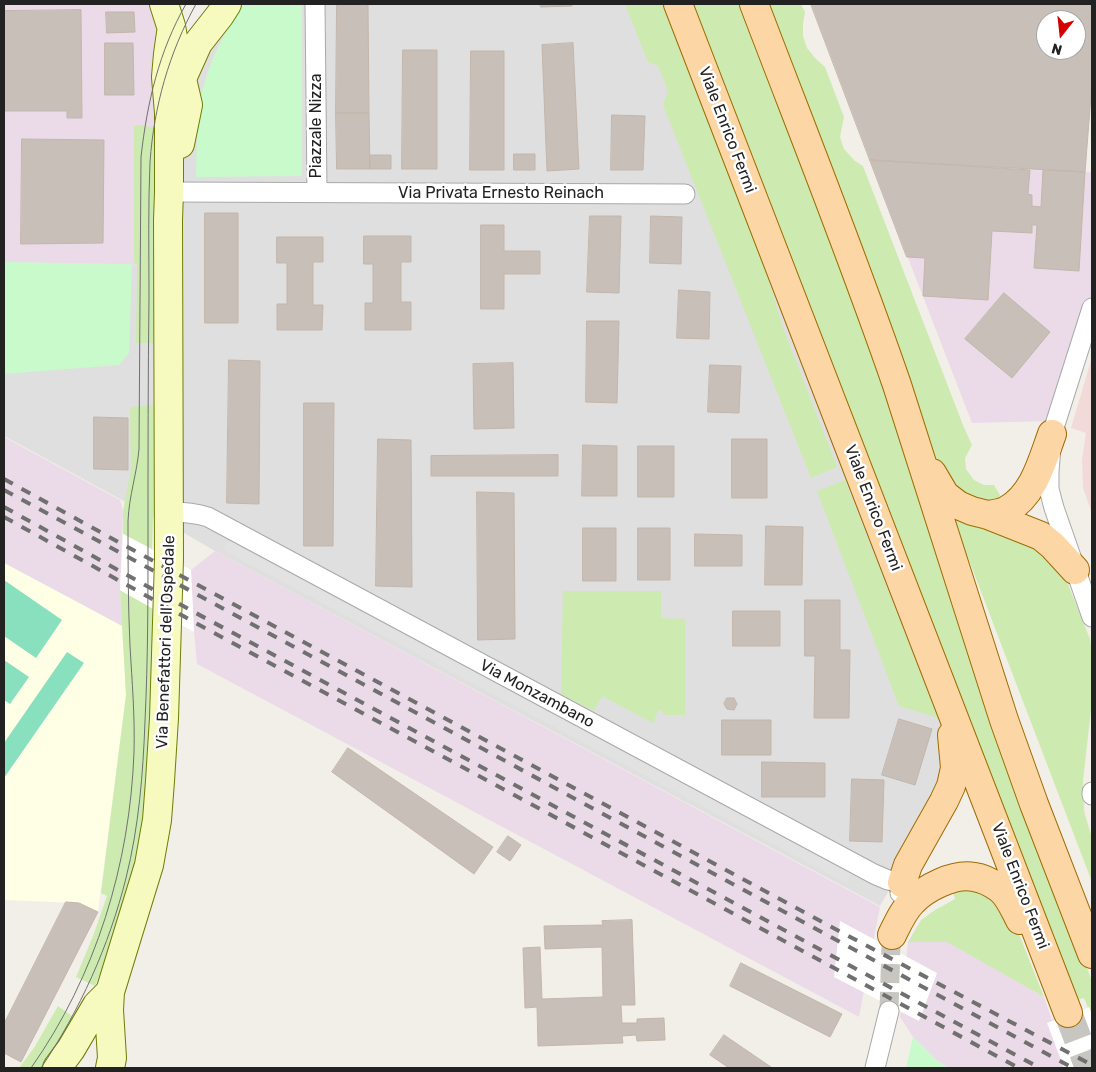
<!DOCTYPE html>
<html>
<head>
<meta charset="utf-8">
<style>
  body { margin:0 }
  #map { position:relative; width:1096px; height:1072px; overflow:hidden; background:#f2efe9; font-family:Rubik,sans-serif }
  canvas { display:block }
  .frame { position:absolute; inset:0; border:5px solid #222; pointer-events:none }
  .north { position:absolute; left:1036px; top:10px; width:50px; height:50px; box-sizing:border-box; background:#fff; border:1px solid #a7a7a7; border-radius:50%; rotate:196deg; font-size:14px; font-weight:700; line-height:20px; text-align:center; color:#222 }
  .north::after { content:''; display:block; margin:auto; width:18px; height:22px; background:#d40000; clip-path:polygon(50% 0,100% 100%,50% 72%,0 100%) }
</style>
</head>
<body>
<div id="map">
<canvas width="1096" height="1072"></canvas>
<div class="frame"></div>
<div class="north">N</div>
</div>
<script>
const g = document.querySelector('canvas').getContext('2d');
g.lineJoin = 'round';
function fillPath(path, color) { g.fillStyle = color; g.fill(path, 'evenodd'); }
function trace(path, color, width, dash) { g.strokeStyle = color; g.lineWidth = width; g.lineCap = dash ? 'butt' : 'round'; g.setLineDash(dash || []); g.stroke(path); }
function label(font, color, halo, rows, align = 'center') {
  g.font = font + ' Rubik,sans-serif'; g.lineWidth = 5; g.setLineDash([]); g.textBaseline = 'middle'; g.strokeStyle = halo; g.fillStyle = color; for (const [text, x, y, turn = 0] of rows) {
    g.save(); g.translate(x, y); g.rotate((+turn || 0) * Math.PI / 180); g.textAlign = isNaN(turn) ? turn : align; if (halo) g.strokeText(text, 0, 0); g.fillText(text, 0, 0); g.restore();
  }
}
fillPath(new Path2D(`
  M237,4H674L944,700L942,798L880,906L215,551L174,527L170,220L190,107L200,72L205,58Z
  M4,262L165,266L166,524L4,436Z`), '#e0dfdf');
fillPath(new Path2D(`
  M1092,357V513L1083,488L1082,460L1086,433L1071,428Z`), '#f2dad9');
fillPath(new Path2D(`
  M4,4H165V266L4,262Z
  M870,160L1030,170L1092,172V300L1053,421L972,423Z
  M4,437L120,500L123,511L120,590L122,626L4,563Z
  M215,551L880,907L859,1017L197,664L194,632L191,570Z
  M947,941L1044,997L1052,1020L1088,1007L1092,1068H948L935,1059L913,1037L900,1017L908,942Z`), '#ebdbe8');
fillPath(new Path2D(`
  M4,563L122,626L126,695L98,912L79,903L4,900Z`), '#ffffe5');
fillPath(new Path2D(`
  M625,4H667L756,237L783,328L837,467L811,478L663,105L668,91L658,66L648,62Z
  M689,4H743L833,236L1057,892L1092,981V1018L1084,998L1077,1000L919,590Z
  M765,4H801L805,12L803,24V36L807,48L816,59L825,67L844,117L840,137L844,149L855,161L863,166L963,425L972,445L965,458L966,469L974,480L984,485H994L1003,500L988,504L959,492L933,457Z
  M141,125L157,128V163L155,181V296L157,343H136L137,264L134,263V126Z
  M152,405L155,410V453L152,549L123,534V511L131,470L130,407Z
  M845,480L938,718L899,706L817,491Z
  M951,513L1039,545L1066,579L1090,639L1092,653V701L1083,781L1084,811L1092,838V882Z
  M120,590L152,608C154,712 151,819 121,919C114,942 104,964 95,986L76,977L93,936L107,896L101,893L126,695Z
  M563,591H661V618L685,619V715H666L659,709L653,723L602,696L594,711L561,694Z
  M952,889L983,891L1013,919L1044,997L947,942H908L921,920L935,910L955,899Z
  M58,1006L79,1021L49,1068H19L34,1048Z`), '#cdebb0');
fillPath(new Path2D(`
  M243,4H302V176L196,177C197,149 196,119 202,92C210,59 225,31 243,4Z
  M4,262L132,264L129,353L119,365L4,374Z
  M913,1037L935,1059L948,1068H906Z`), '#c8facc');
fillPath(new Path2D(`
  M4,580L62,620L36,658L4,636Z
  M67,652L84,663L4,778V743Z
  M4,660L29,677L10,704L4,700Z`), '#88e0be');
fillPath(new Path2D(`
  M229,541L852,874L846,883L223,550Z`), '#e2e2e2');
fillPath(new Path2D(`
  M123,534L191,570L194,632L120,590Z
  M840,921L937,973L919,1021L834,977Z
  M1089,1007L1092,1015V1068H1064L1047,1023Z`), '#fff');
const building = new Path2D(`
  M337,4H368L369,113H336Z
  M540,4H572V6L541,7Z
  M811,4H1092V83L1085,172L870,160ZM1046,20H1076V50H1046Z
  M81,10L82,118H67V111H4V11Z
  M106,12H134L135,32L107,33Z
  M105,43H133L134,95H105Z
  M573,43L579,169L547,171L542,45Z
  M403,50H437V169H402Z
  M471,51H504V170H470Z
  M336,113H369L370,169H337Z
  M612,115L645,116L643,170H611Z
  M22,139L104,140L103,243L21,244Z
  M514,154H535V170H514Z
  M370,155H391V169H370Z
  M870,160L1030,170L1028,194L1032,195V206L1041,207L1043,170L1085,172L1079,271L1034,268L1037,225H1032V233L992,231L988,300L923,296L925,258L907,257Z
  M205,213H238V323H205Z
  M590,216H621L619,293L587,292Z
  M651,216L682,217L681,264L650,263Z
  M481,225H504V251H540V274H504V309H481Z
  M364,236H411V262H401V302H411V330H365V303H373V264H364Z
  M277,237H323V262H313V305H323L322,330H277V304H287V263H277Z
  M679,290L710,292L709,339L677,338Z
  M1004,293L1050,332L1012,378L965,339Z
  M587,321H619L617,403L586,402Z
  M229,360L260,361L259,504L227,503Z
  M513,363L514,428L474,429L473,364Z
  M710,365L741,366L739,413L708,412Z
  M304,403H334L333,546H304Z
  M94,417L128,418V470L94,469Z
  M378,439L411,440L412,587L376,586Z
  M732,439H767V498H732Z
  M583,445L617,446V496H582Z
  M638,446H674V497H638Z
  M558,455V476H431V456Z
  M477,492L514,493L515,639L478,640Z
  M766,526L803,527L802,585H765Z
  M583,528H616V581H583Z
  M638,528H670V580H638Z
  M695,534L742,535V566H695Z
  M805,600H840V650H850L849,718H814L815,656H805Z
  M733,611H780V646H733Z
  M727,698H734L737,704L734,710L727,709L724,704Z
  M899,719L932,729L915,785L882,775Z
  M722,720H771V755H722Z
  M348,748L493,847L474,874L332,772Z
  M762,762L825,763V797H762Z
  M852,779L884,780L882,842L850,841Z
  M508,836L521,845L510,861L497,852Z
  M66,902L79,903L98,912L21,1062L4,1053V1024Z
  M632,920L635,1005H621L622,1023H637V1019L664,1018L665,1040L637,1041L636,1035L622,1036L623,1043L538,1046L537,1007L525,1008L523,948L540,947L542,999L603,997L602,947L545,949L544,926L603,925L602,921Z
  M741,963L842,1014L830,1037L730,986Z
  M724,1035L771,1067L770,1068H729L710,1055Z`);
fillPath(building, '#c7bfb8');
trace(building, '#c4b6ab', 1);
trace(new Path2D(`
  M889,1011L891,944`), '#c8c6c1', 19, [19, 9]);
trace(new Path2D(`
  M1068,1013L1089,1068`), '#c8c6c1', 28, [28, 14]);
const street = new Path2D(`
  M315,4L317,192
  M169,192L685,194
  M1092,308L1052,434L1049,472V489L1054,508L1092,617
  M170,512C183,512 195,513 208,517L874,874L888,880L902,883L900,893
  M1092,792V795
  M875,1068L889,1011`);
const secondary = new Path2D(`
  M164,4L171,26L175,49L188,105L180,144
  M180,83L198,43L220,15L227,4
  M110,992L109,1010L112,1058L110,1068
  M57,1068L71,1049L97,1005L110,992L149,865L157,820L160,781L164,718L169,559L168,220L169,192V113L166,77L168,54L171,33`);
const primary = new Path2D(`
  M678,4L1068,1013
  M754,4C802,130 853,257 897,385L1004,720L1034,804L1092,954
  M932,473L945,495L958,505L972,511L988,515L1041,536L1053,546L1075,570
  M988,515C994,514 1002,513 1007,510C1034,495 1042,461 1052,434
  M902,883L908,865L944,801L951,786L955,768L952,735
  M892,935C898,923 903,911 912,902C925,888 954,873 974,877C982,878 992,883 999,888C1009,895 1014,909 1020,920`);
trace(street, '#a9a9a9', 21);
trace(secondary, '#707d05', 30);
trace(primary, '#a06b00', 30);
trace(street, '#fff', 19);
trace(secondary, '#f7fabf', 28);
trace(primary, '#fcd6a4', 28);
trace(new Path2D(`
  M31,1068C96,976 130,864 134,752C135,716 132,681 130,646C128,604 128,562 128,521C129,496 137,473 139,449L141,157C147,103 159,51 186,4
  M41,1068C80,1010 109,946 126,878C139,826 143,774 145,721C148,659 148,597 148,534C148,455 148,376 149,297C149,252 148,207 150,162C154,106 169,53 196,4`), '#707070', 1);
trace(new Path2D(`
  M4,479L122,544L839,931L1092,1065
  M4,490L1073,1068
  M4,507L194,612L1040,1068
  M4,517L194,622L1019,1068`), '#707070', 4, [10, 10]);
label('16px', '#222', '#fff', [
  ["Piazzale Nizza",316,126,-90],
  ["Viale Enrico Fermi",727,130,69],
  ["Via Privata Ernesto Reinach",501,193],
  ["Viale Enrico Fermi",873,508,69],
  ["Via Benefattori dell'Ospedale",166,642,-88],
  ["Via Monzambano",537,694,28],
  ["Viale Enrico Fermi",1020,886,69]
]);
</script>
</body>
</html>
